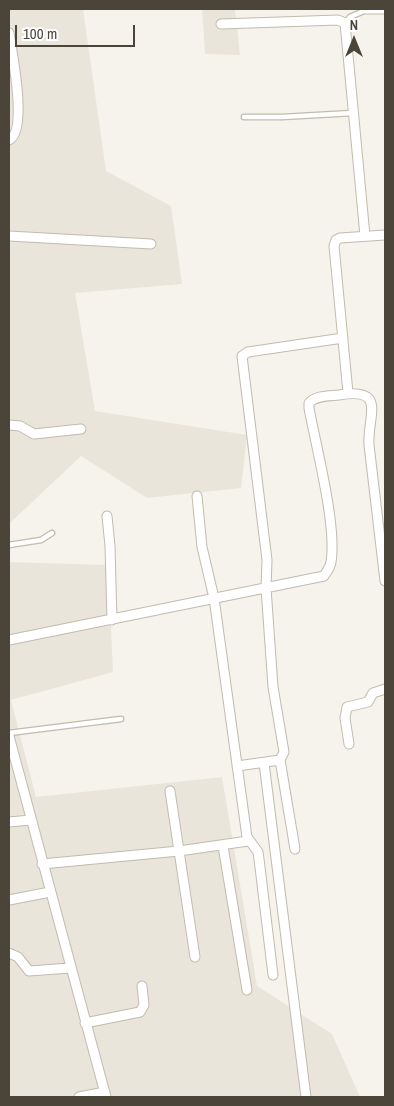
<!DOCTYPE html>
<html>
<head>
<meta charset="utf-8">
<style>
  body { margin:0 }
  #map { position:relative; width:394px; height:1106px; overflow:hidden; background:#f6f3ec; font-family:"Archivo Narrow",sans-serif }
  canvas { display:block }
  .frame { position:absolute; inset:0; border:10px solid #4b4439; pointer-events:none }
  .north { position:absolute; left:329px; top:15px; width:50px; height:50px; -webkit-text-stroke:4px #fff; paint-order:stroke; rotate:0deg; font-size:14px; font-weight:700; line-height:20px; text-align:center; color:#4b4439 }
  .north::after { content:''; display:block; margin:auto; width:18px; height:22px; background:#4b4439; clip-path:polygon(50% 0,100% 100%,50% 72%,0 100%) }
  .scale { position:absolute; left:15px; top:25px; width:120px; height:22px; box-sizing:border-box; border:2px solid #4b4439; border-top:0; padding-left:6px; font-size:15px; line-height:18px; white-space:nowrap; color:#4b4439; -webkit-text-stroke:4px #fff; paint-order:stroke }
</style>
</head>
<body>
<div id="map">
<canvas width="394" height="1106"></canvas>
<div class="frame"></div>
<div class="north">N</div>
<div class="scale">100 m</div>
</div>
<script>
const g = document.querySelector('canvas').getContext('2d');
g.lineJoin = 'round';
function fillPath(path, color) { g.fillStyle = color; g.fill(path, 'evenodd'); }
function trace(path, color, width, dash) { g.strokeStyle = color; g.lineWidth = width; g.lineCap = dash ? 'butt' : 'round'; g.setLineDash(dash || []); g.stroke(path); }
fillPath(new Path2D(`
  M9,9H83L106,171L171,206L182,284L75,293L95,411L247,435L241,488L147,498L81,456L9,524Z
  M202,9H235L240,55L205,54Z
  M9,562L108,565L113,672L11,700L36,797L222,777L257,986L332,1034L360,1097H9Z`), '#eae5da');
const service = new Path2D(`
  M345,23L350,17L366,10
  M244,117H282L353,113
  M9,545L41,540L52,533
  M9,733L121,719`);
const minor = new Path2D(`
  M366,9H385
  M221,24L338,20L345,23L365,236
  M9,33C12,52 28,131 9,140
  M9,236L151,244
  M348,393L334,246L336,240L340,238L385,235
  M9,425L20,426L34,434L81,429
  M197,496L202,547L214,598L247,837L258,852L259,859L273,975
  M107,516L110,546L112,620
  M9,640L324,576C327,571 330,568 331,562C337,525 316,447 309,408V403C316,395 330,396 339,395C388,387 367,416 369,445L385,581
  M9,736L106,1097
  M349,744L345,718L347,707L368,702L373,693L385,689
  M264,763L306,1097
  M237,766L280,760
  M170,791L195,957
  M9,822L31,820
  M223,846L247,990
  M295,849L280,760L284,752L273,687L266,588L267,560L242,356L248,352L343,338
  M42,864L179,851L248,841
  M9,900L50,892
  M9,953L18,957L29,971L70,968
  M85,1023L140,1012L144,1005L142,986
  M79,1097L105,1092`);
trace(service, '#c2bbae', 7);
trace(minor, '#c2bbae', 11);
trace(service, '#fff', 4.5);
trace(minor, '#fff', 9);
</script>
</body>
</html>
